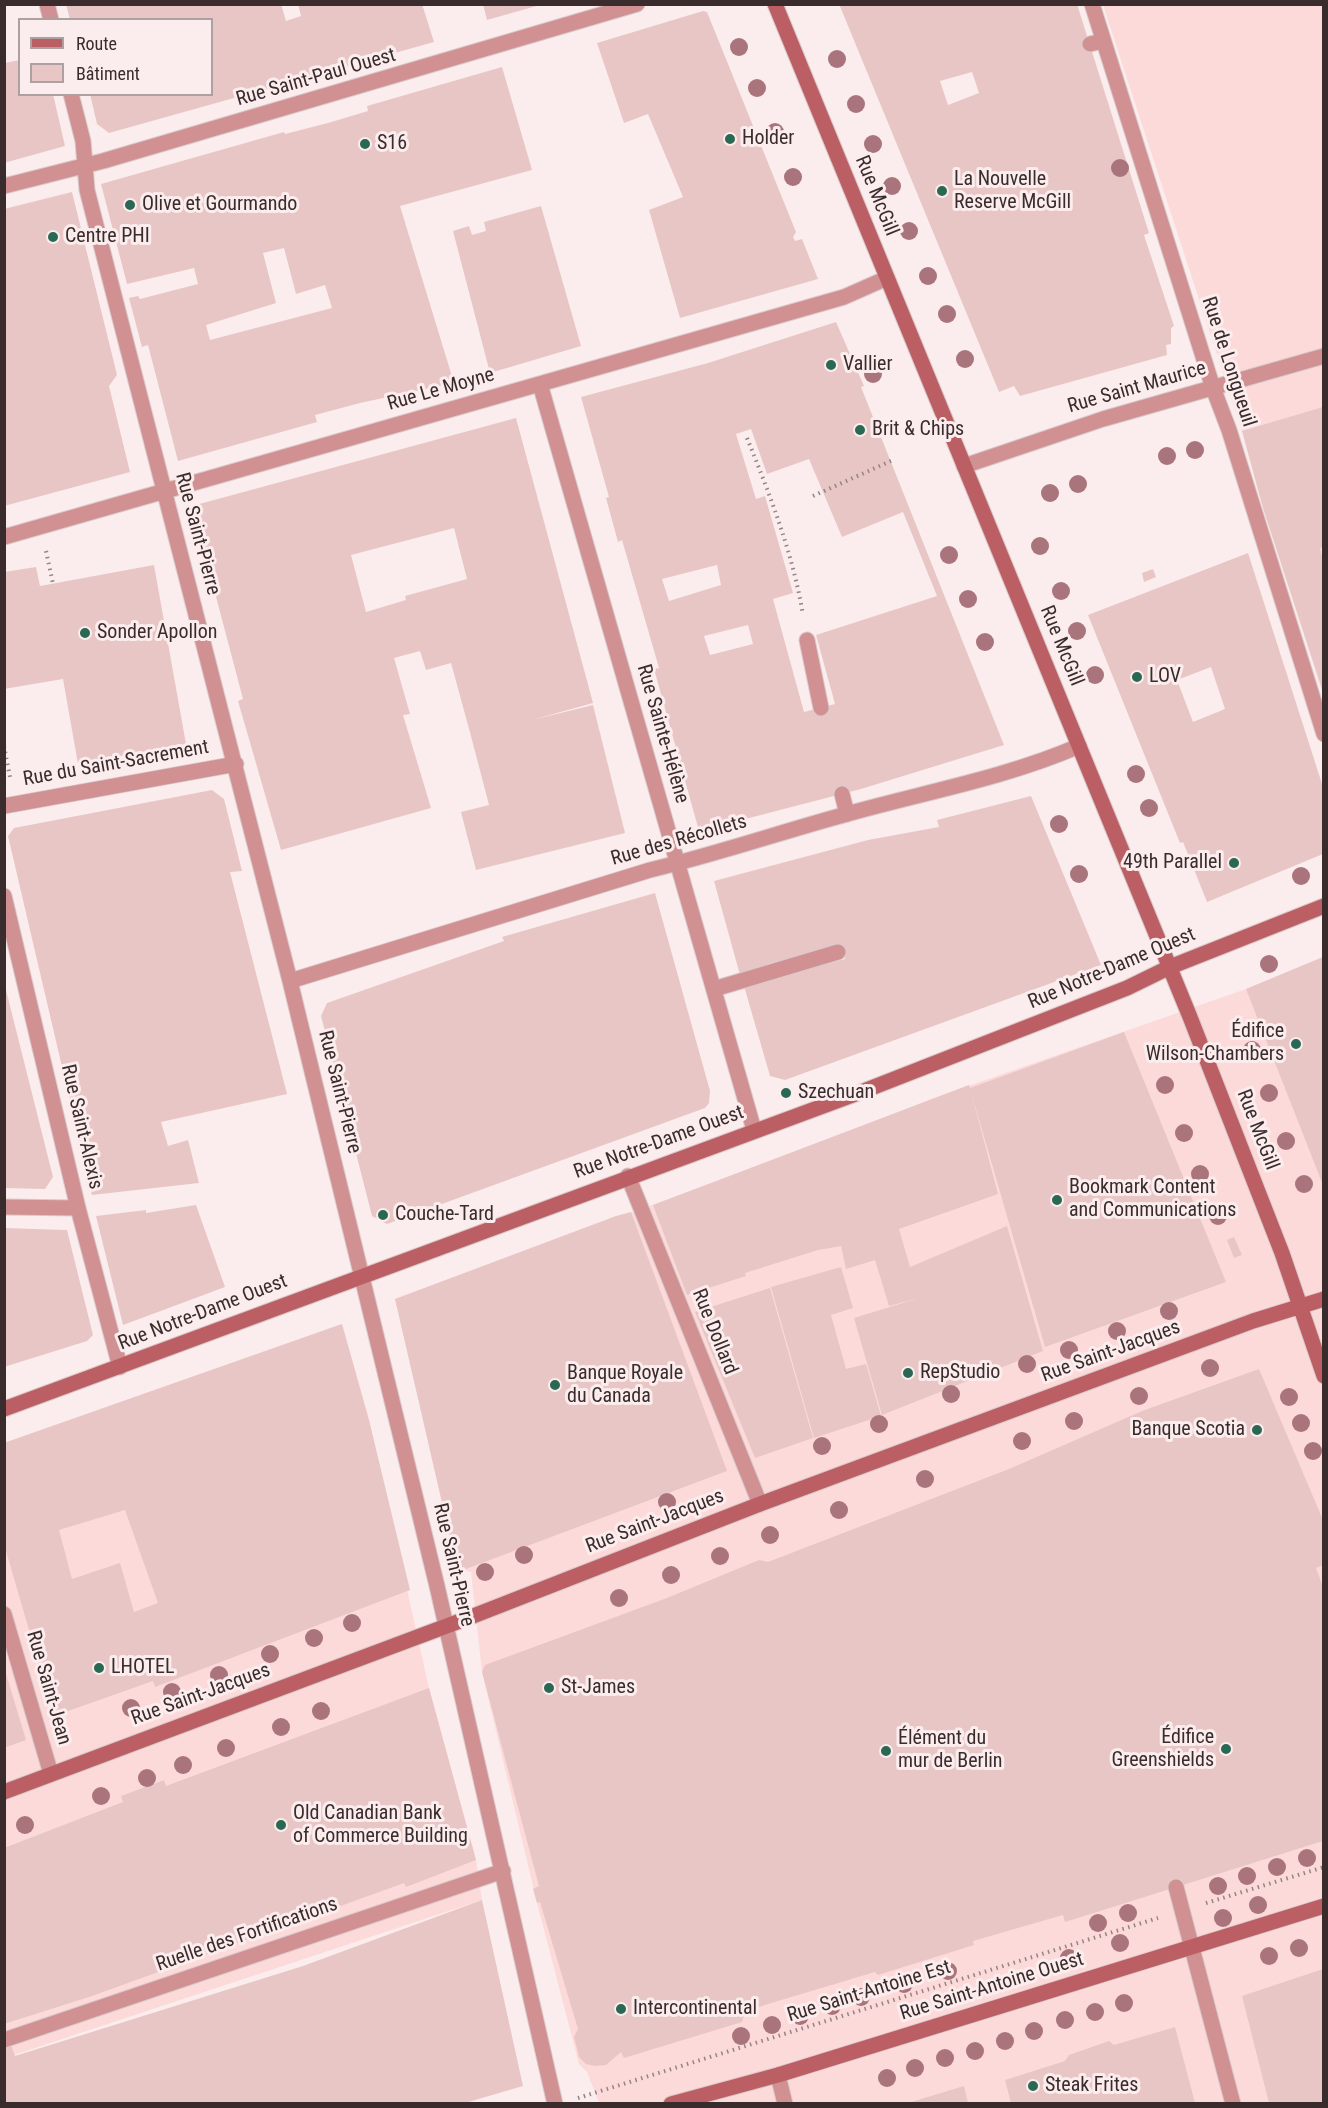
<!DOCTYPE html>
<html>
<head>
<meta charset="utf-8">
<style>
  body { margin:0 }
  #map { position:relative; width:1328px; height:2108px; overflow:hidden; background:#fbeded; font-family:"Roboto Condensed",sans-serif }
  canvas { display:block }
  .frame { position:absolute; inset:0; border:6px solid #3a2c2c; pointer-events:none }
  .legend { position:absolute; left:18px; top:18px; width:195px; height:78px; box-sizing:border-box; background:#fbeded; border:2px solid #aea0a0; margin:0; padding:8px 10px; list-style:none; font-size:18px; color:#3a2c2c }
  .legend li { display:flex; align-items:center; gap:12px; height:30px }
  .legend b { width:30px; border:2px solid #aea0a0 }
</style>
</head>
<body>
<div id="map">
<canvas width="1328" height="2108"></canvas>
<div class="frame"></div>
<ul class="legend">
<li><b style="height:8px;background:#bc5f64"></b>Route</li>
<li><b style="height:16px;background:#e9c6c6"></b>Bâtiment</li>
</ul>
</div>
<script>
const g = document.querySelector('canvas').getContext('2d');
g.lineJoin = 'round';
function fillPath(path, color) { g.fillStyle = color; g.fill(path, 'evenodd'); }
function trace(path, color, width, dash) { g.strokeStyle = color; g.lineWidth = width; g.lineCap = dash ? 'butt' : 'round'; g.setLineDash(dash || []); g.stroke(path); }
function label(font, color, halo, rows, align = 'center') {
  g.font = font + ' "Roboto Condensed",sans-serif'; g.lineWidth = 6; g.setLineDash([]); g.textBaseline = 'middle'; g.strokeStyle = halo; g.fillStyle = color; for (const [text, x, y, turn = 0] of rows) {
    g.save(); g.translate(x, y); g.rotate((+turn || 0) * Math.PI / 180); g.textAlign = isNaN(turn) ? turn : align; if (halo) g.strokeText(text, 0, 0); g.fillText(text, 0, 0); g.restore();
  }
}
fillPath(new Path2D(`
  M1103,5H1323V694L1263,508L1242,431Z
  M1323,957V2103H599L587,2072L579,2064L537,1903L482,1672L471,1572L459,1570L395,1299L819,1144L931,1099L1246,989Z
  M342,1324L369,1420L429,1688L476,1860L482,1900L5,2058L4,1443Z`), '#fddada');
fillPath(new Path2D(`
  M66,4H281L286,21L301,16L298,4H422L434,42L109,133L97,124L90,94H212V20H70Z
  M483,4H539L540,5L487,20Z
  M839,4H1077L1149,233L1144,235L1174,326L1171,328V344L1166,345L1167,355L1020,396L1014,386L999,392ZM972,72L979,93L948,105L940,81Z
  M703,11L707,12L796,232L793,237L795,241L802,239L818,279L680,318L649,210L683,197L648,114L624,123L597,43Z
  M20,60V94H53L65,146L4,163V63Z
  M502,67L532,170L400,206L454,383L360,403L315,415L317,422L178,461L148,345L142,347L129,298L138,296L140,299L198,284L194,268L127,284L101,184L284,132L285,134L328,123L368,111L367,106ZM284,248L296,294L325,285L332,308L210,340L206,325L276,303L263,253Z
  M72,192L117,375L109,386L130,472L4,506V209Z
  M541,206L581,346L490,373L453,231L469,226L472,235L486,231L484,222Z
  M836,322L864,386L861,387L1004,745L861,789L699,831L654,669L659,668L622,540L618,542L606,498L609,497L581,397L708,363ZM751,429L767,474L809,459L842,537L903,512L937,596L816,635L835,704L804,712L773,599L793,593L765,496L756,499L736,434ZM717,565L721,585L669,601L662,579ZM748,625L753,644L710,655L704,636Z
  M1323,407V547L1320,548L1323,561V692L1263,508L1242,431Z
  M516,418L593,703L532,720L593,705L625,833L476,870L461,812L489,805L471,736L451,663L426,670L420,651L394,658L410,714L403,715L431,808L281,850L238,701L243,699L192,506ZM454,528L467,579L405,596L406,600L366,612L351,555Z
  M1248,553L1323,787V854L1207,902L1183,842L1180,843L1088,615ZM1211,667L1225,709L1193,722L1177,680Z
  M154,565L186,744L78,764L63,679L4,689V572L36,567L40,586Z
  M1153,569L1156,577L1144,582L1142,573Z
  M212,790L224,799L242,871L230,872L287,1094L161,1122L168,1146L188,1140L199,1183L92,1195L8,836L14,828Z
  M1031,796L1101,965L785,1080L770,1076L744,986L845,959L841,946L767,964L768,968L740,975L714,881L868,840L939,827L937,820Z
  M655,893L710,1091L709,1103L705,1108L387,1224L372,1216L321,1016L327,1003L504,941L502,937Z
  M1323,957V1185L1246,989Z
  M4,982L53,1177L45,1189L4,1188Z
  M1124,1032L1226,1282L1045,1347L971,1092L998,1194L899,1229L910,1267L1007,1226L1043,1351L882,1415L854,1318L919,1298L889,1306L875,1260L846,1269L841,1246L818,1250L745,1273L746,1276L687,1295L653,1205L969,1085L970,1088Z
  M196,1205L225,1287L123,1325L96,1216L146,1210V1213Z
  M631,1212L727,1471L458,1572L395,1299L616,1216Z
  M4,1228L67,1230L93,1335L87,1341L4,1367Z
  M1234,1237L1242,1255L1234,1258L1227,1240Z
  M841,1267L853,1308L831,1315L846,1369L866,1364L881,1416L814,1438L771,1287Z
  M770,1288L813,1438L755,1458L695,1312Z
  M342,1324L369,1420L410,1590L155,1687L153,1681L54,1716L4,1544V1443ZM125,1510L158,1603L134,1612L120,1563L72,1579L59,1530Z
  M1259,1369L1323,1520V1565L1316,1568L1323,1587V1841L1065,1922L1063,1915L973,1941L974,1945L878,1975L875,1972L768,2004L745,2012L742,2022L624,2058L621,2052L606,2065L595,2066L586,2064L579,2057L574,2037L578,2029L540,1902L537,1903L533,1889L539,1886L482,1672L485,1665L667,1598L759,1560L768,1562L1009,1469L1142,1411Z
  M4,1667L26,1740L4,1748Z
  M429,1688L476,1860L406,1887L404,1883L92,1996L4,2024V1848L123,1802L121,1796L164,1780L166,1786Z
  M482,1900L523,2086L465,2103H4V2027L15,2056L303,1966Z
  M1323,1969V2103H1269L1242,1996Z
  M1175,2027L1195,2103H1011L1005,2080L1065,2061L1069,2055L1109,2041L1114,2045Z
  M964,2086L968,2103H908Z`), '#e9c6c6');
const lane = new Path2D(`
  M1090,44L1103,41
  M1213,388L1229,430L1324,734
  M807,640L821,708
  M842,794L847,814
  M714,989L838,952
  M628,1176L760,1504
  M1176,1887L1192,1948
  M4,2040L503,1871`);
const street = new Path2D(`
  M47,4L51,20
  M1092,4L1213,388
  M71,94L83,141L87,190L290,981L437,1586L555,2104
  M4,186L103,161L637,4
  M540,384L754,1130
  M964,466L1103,419L1324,356
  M4,537L844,297L887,278
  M4,806L236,764
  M4,896L78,1208L120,1367
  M290,981L650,870C717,854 781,832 847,814C925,792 1005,778 1079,746
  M4,1207L78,1208
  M4,1614L51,1774
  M1192,1948L1233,2104
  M778,2075L785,2104`);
const secondary = new Path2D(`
  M775,4L1190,1017L1282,1253L1324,1376
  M4,1409L861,1092L1127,988L1170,967L1324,906
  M4,1792L468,1618L760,1504L1253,1321L1324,1299
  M671,2104L778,2075L1324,1906`);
trace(lane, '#d8caca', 17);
trace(street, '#d8caca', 17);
trace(secondary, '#d8caca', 17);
trace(new Path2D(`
  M747,438C770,495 793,554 803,615
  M813,496L893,460
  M46,551L53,584
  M4,746L10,777
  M1206,1903L1324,1867
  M578,2098L1158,1918`), '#938585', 4, [1.5, 4.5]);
trace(lane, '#d19092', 15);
trace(street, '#d19092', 15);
trace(secondary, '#bc5f64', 15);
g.fillStyle = '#a9747c';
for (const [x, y] of [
  [739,47],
  [837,59],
  [757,88],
  [856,104],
  [775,132],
  [873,144],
  [1120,168],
  [793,177],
  [892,186],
  [909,231],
  [928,276],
  [947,314],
  [965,359],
  [873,374],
  [1195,450],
  [1167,456],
  [1078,484],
  [1050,493],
  [1040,546],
  [949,555],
  [1061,591],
  [968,599],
  [1077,631],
  [985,642],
  [1095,675],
  [1136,774],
  [1149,808],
  [1059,824],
  [1079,874],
  [1301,876],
  [1269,964],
  [1252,1050],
  [1165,1085],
  [1269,1093],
  [1184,1133],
  [1286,1141],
  [1200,1174],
  [1304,1184],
  [1218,1216],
  [1169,1311],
  [1117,1331],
  [1069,1350],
  [1027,1364],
  [1210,1368],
  [951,1394],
  [1139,1396],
  [1289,1397],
  [1074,1421],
  [1301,1423],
  [879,1424],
  [1022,1441],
  [822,1446],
  [1313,1451],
  [925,1479],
  [667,1502],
  [839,1510],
  [770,1535],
  [524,1555],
  [720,1556],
  [485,1572],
  [671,1575],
  [619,1598],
  [352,1623],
  [314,1638],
  [270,1654],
  [219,1675],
  [172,1692],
  [131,1708],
  [321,1711],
  [281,1727],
  [226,1748],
  [183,1765],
  [147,1778],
  [101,1796],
  [25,1825],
  [1307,1858],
  [1277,1867],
  [1247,1876],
  [1218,1886],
  [1258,1905],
  [1128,1913],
  [1223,1918],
  [1098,1923],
  [1120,1943],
  [1299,1948],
  [1269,1956],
  [1069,1958],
  [948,1971],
  [904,1984],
  [861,1997],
  [1124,2003],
  [832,2006],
  [1095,2012],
  [800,2016],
  [1065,2020],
  [772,2025],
  [1034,2031],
  [741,2036],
  [1005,2041],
  [975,2051],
  [945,2058],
  [915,2068],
  [887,2078]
]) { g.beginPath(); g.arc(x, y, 9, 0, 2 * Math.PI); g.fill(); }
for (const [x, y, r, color] of [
  [730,139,6,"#2b6853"],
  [365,144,6,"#2b6853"],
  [942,191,6,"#2b6853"],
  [130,205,6,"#2b6853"],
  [53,237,6,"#2b6853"],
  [831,365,6,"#2b6853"],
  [860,430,6,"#2b6853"],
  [85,633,6,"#2b6853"],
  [1137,677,6,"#2b6853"],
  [1234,863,6,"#2b6853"],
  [1296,1044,6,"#2b6853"],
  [786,1093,6,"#2b6853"],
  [1057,1200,6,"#2b6853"],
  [383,1215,6,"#2b6853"],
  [908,1373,6,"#2b6853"],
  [555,1385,6,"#2b6853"],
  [1257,1430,6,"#2b6853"],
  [99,1668,6,"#2b6853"],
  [549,1688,6,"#2b6853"],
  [1226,1749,6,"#2b6853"],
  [886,1751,6,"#2b6853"],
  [281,1825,6,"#2b6853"],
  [621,2009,6,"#2b6853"],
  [1033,2086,6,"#2b6853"]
]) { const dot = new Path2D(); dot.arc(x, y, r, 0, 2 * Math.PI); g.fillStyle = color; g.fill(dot); trace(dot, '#fbeded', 2); }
label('20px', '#3a2c2c', '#fbeded', [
  ["Rue Saint-Paul Ouest",316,78,-16],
  ["Rue McGill",876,196,68],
  ["Rue de Longueuil",1228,362,72],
  ["Rue Saint Maurice",1137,388,-16],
  ["Rue Le Moyne",441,390,-16],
  ["Rue Saint-Pierre",197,534,75],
  ["Rue McGill",1061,646,68],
  ["Rue Sainte-Hélène",662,734,74],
  ["Rue du Saint-Sacrement",116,764,-10],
  ["Rue des Récollets",679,841,-16],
  ["Rue Notre-Dame Ouest",1112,969,-23],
  ["Rue Saint-Pierre",339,1092,76],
  ["Rue Saint-Alexis",81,1127,77],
  ["Rue McGill",1257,1130,69],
  ["Rue Notre-Dame Ouest",659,1143,-20],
  ["Rue Notre-Dame Ouest",203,1313,-21],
  ["Rue Dollard",714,1332,68],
  ["Rue Saint-Jacques",1111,1352,-20],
  ["Rue Saint-Jacques",655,1522,-21],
  ["Rue Saint-Pierre",453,1565,77],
  ["Rue Saint-Jean",48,1688,74],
  ["Rue Saint-Jacques",201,1695,-20],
  ["Ruelle des Fortifications",247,1935,-19],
  ["Rue Saint-Antoine Ouest",992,1987,-17],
  ["Rue Saint-Antoine Est",869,1992,-17]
]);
label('20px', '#3a2c2c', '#fbeded', [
  ["Holder",742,139],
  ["S16",377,144],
  ["La Nouvelle",954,180],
  ["Reserve McGill",954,203],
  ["Olive et Gourmando",142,205],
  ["Centre PHI",65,237],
  ["Vallier",843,365],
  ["Brit & Chips",872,430],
  ["Sonder Apollon",97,633],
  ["LOV",1149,677],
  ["49th Parallel",1222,863,"right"],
  ["Édifice",1284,1032,"right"],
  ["Wilson-Chambers",1284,1055,"right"],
  ["Szechuan",798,1093],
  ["Bookmark Content",1069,1188],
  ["and Communications",1069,1211],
  ["Couche-Tard",395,1215],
  ["RepStudio",920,1373],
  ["Banque Royale",567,1374],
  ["du Canada",567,1397],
  ["Banque Scotia",1245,1430,"right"],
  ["LHOTEL",111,1668],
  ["St-James",561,1688],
  ["Édifice",1214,1738,"right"],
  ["Greenshields",1214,1761,"right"],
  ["Élément du",898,1739],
  ["mur de Berlin",898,1762],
  ["Old Canadian Bank",293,1814],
  ["of Commerce Building",293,1837],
  ["Intercontinental",633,2009],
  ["Steak Frites",1045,2086]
], 'left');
</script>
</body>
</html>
